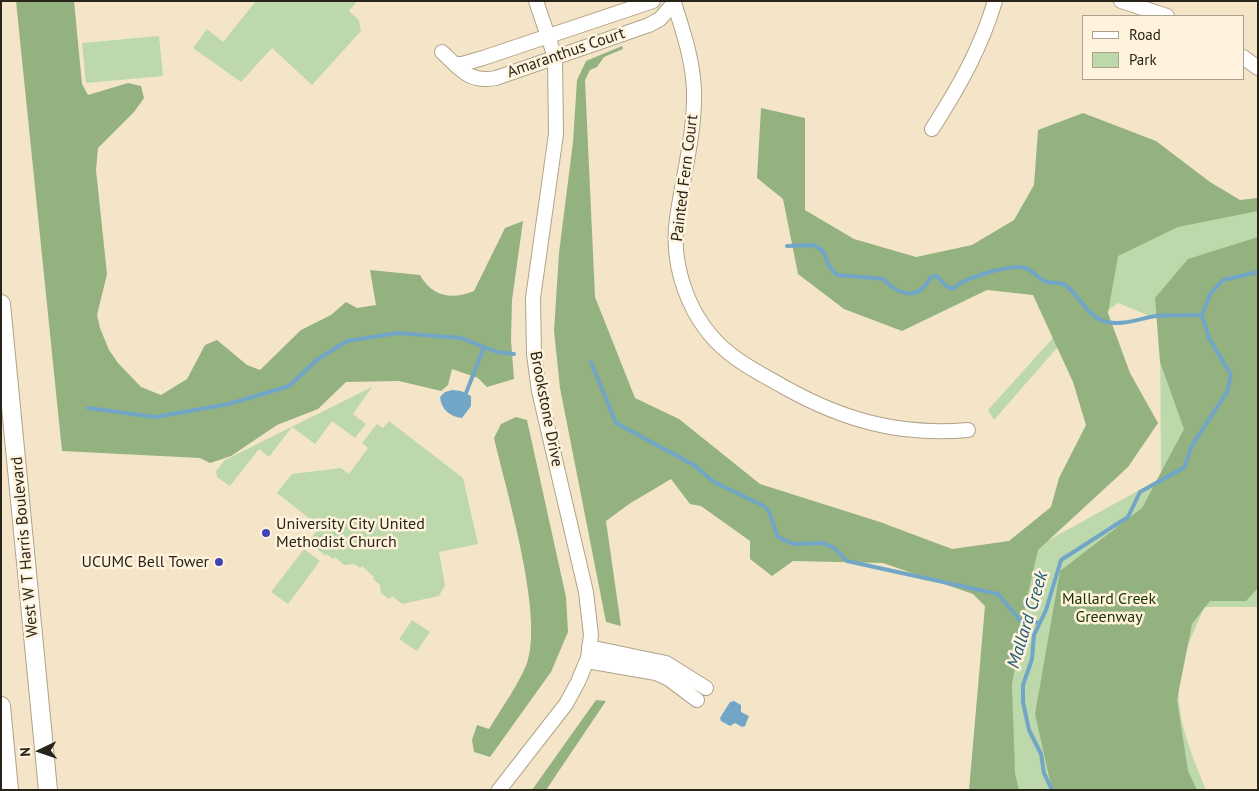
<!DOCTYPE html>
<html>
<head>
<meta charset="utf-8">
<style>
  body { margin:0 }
  #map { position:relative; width:1259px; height:791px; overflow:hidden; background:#f4e5c9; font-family:"PT Sans",sans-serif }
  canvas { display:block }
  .frame { position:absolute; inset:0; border:2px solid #292419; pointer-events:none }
  .legend { position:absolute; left:1082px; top:15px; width:162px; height:65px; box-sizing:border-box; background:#fff3dd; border:1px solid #a9a08f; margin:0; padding:6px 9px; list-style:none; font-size:15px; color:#292419 }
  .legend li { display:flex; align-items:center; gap:10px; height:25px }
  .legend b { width:25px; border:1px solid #a9a08f }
  .north { position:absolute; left:15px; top:726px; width:50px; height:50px; -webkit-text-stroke:4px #fff3dd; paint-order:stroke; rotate:267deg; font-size:14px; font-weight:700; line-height:20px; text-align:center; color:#292419 }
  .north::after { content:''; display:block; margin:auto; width:18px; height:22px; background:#292419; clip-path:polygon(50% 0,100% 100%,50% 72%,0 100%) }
</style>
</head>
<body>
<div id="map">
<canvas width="1259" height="791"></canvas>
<div class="frame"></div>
<ul class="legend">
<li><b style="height:6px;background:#fff"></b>Road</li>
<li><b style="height:14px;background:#bdd9ab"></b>Park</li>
</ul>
<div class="north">N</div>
</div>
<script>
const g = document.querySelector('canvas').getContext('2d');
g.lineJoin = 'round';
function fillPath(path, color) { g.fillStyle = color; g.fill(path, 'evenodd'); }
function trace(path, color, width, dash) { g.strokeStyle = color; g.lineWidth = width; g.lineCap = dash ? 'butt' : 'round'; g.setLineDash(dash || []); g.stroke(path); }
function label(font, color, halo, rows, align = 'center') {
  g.font = font + ' "PT Sans",sans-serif'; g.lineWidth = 5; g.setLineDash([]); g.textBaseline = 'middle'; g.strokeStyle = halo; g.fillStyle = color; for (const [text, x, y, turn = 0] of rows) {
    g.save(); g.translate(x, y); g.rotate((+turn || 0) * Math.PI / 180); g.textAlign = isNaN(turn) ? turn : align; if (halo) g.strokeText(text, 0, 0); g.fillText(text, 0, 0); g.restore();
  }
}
fillPath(new Path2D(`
  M256,1H357L349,11L359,20L361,31L312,85L272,48L241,82L193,48L207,29L223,42Z
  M159,36L163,76L86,83L82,43Z
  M1258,206V607H1204C1197,626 1184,651 1180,671C1173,712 1191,753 1206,790H1018L996,740L1002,566L1161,478L1160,320L1118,303L1056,349L994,420L988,410L1096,290L1032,262Z
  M372,387L353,414L366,424L355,438L332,421L315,444L292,427L269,457L259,449L230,486L217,477L216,471L225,460Z
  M389,421L463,478L478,544L439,552L445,585L439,596L402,604L392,596L389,599L381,593L380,585L373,579L374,577L362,566L360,568L354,564L344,565L335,557L333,559L327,554L326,556L308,542L320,527L277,493L292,474L341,468L349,474L368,448L362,443L377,424L383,428Z
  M304,549L320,561L288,604L271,592Z
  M412,620L430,632L417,651L399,639Z`), '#bdd9ab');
fillPath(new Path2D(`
  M16,1H74L82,84L88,95L128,83L141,86L144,98L134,112L98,148L96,170L107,274L97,315L100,328L109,350L118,363L141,387L161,395L187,379L205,345L217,340L247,365L260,370L301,330L331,315L346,302L357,308L376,305L370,270L420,275C432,297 452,300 474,291L505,228L523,221L512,300L511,340L514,379L487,387L478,378L452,369L448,385L441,391L399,381L346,382L318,409L277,425L231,456L210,463L200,458L62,451Z
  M622,46L623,49L604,57L597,67L590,70L585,80L595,297L635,398L679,419L760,484L880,522L952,549L1009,541L1051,507L1059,478L1086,425L1073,382L1033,295L987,290L902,331L844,309L798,274L783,199L757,178L761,108L805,118V210L854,239L916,257L972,245L1014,220L1034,185L1038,130L1083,113L1156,141L1210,182L1240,200L1258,198V211L1178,227L1118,256L1108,313L1130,373L1158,423L1128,467L1038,550L1026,602L1012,685L1015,773L1019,790H969L985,606L973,594L883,563L793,561L772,576L750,559V541L701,506L690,504L671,479L629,504L606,521L621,626L606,622L560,388L554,331L559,253L573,142L577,80L586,61Z
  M1258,237V588L1246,601H1210L1192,624L1177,700L1188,771L1197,790H1052L1035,714L1060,571L1142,508L1184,429L1160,362L1155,298L1188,259Z
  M516,417L527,420L566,597L568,632L551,672L490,757L474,752L472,740L477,725L489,729C501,709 519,684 527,663C544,615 506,490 494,438L501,424Z
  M596,700L606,701L546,790H532Z`), '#94b180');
fillPath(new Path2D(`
  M452,390L461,391L471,396V406L462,418C450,417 441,409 440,397L445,392Z
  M734,701L741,705V712L749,716L745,726L742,727L735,723L730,726L721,721L720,718L730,702Z`), '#71a6c7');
trace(new Path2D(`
  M787,246L814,245L823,251L829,266L837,275L884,279C898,296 919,301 931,277L937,276L946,286L953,289C962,278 1006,266 1021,267C1032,268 1037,279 1047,282C1053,284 1059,281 1065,285C1080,295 1087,318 1107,322C1123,326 1141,318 1156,316C1172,315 1187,315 1202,315
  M591,362L616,423L694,465L714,482L764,506L769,512L778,537L793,544L823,543L834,548L847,561L998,594L1020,620L1040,623
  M466,393L484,347
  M88,408L155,417L229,404L289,386L318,359L347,341L398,333L461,338L497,352L514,354
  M1052,790L1044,773L1041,754L1029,730L1023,702V685L1032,659L1034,635L1046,610L1061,560L1128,517L1140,492L1185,467L1191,447L1227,392L1231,375L1209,338L1202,315L1210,294L1223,280L1258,272`), '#71a6c7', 4);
const minor = new Path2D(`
  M1121,1L1167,16
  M674,3C683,31 693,60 694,91C695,133 683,176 677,218C670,267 690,322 729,353C746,367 765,376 784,387C843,420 899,436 968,430
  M442,52C460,69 469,83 496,78L649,25L660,19L674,3
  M1243,57L1258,68
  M455,64H462L483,58L653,1
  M932,129C959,87 981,48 995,1
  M589,647L666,663L706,688
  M587,661L656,673L669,679L697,700
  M499,790L566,704L578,682L588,658L591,635L586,592L539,391L534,354L533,298L556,134L555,57L536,1`);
const major = new Path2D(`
  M1,304L48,790
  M1,706L9,790`);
trace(minor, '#b1a388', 16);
trace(major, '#b1a388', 20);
trace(minor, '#fff', 14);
trace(major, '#fff', 18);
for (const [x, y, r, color] of [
  [266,533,5,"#4241b6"],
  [219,562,5,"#4241b6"]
]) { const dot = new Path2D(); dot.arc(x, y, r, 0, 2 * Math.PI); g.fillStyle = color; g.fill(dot); trace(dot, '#fff3dd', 2); }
label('16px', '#292419', '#fff3dd', [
  ["Amaranthus Court",566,53,-19],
  ["Painted Fern Court",685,178,-83],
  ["Brookstone Drive",546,409,79],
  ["West W T Harris Boulevard",25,547,-95]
]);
label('16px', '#292419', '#fff3dd', [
  ["University City United",276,524],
  ["Methodist Church",276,542],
  ["UCUMC Bell Tower",209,562,"right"]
], 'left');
label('16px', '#1a3400', '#fff3dd', [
  ["Mallard Creek",1109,599],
  ["Greenway",1109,617]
]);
label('italic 18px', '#1b5b7c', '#fff3dd', [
  ["Mallard Creek",1028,620,-73]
]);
</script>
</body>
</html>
